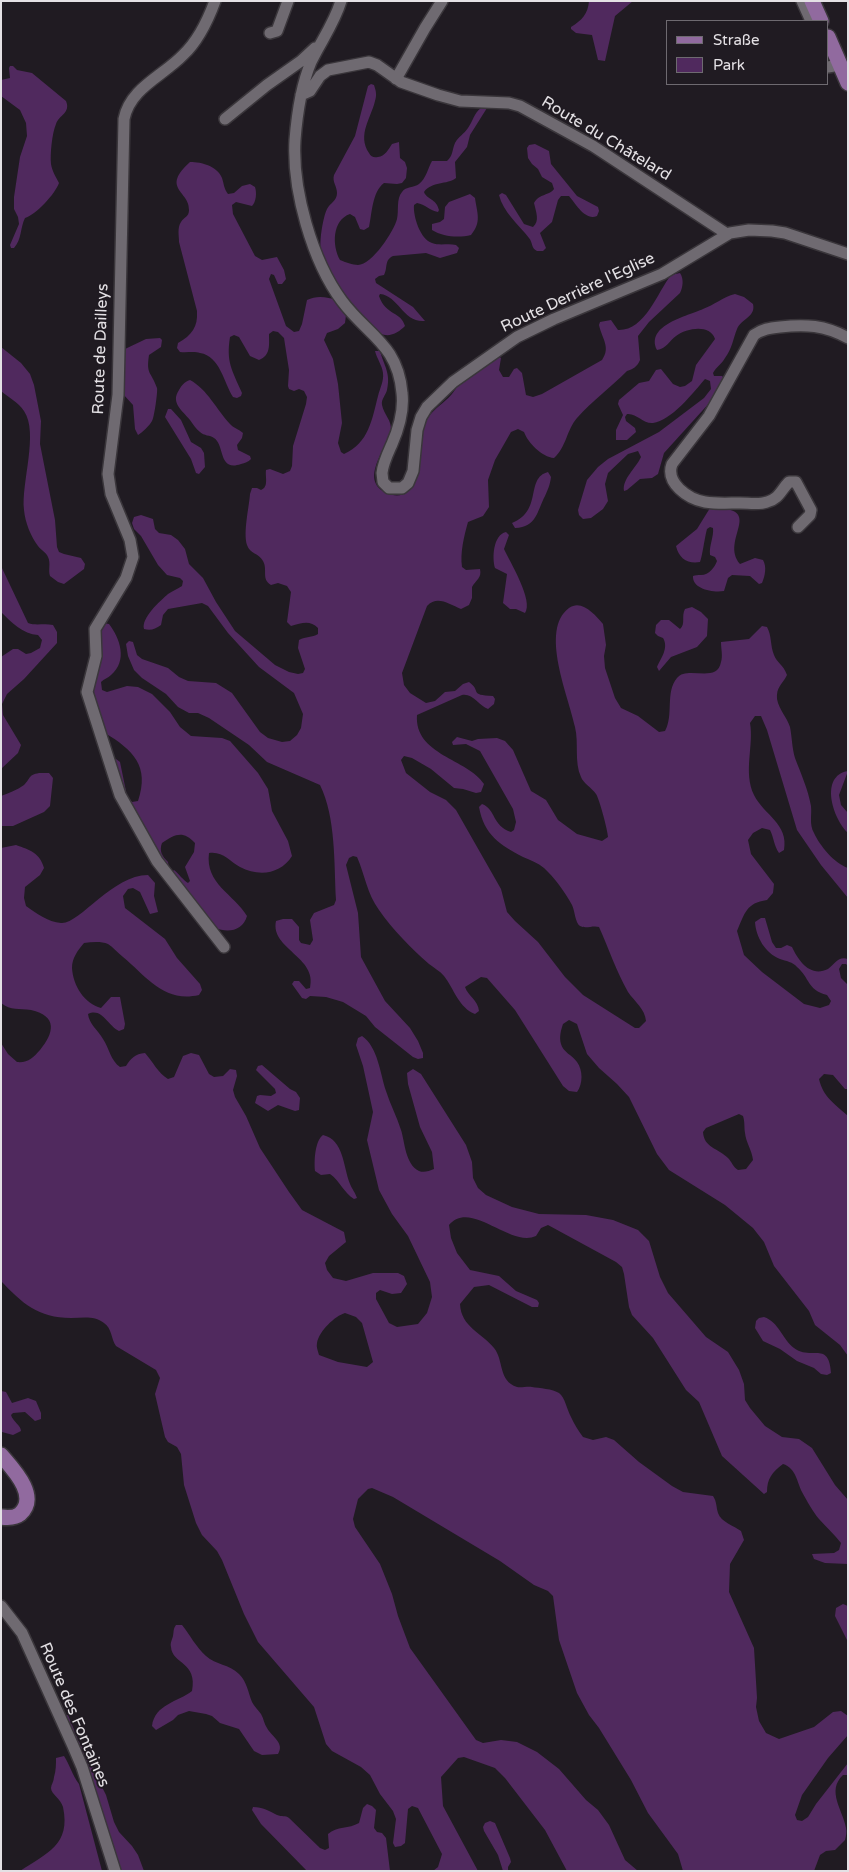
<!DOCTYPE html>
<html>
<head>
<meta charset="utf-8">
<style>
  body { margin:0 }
  #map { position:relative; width:849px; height:1872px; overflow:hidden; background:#201b22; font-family:"Varela Round",sans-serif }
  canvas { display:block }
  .frame { position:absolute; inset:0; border:2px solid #e4e1e5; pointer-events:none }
  .legend { position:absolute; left:666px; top:20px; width:162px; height:65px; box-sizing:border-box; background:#201b22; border:1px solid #6e6a70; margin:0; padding:6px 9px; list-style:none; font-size:15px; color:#e4e1e5 }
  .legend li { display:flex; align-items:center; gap:10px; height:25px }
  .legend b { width:25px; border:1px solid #6e6a70 }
</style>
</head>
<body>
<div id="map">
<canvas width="849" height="1872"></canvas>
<div class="frame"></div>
<ul class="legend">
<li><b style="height:6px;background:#916a9f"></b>Straße</li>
<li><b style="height:14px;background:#50295e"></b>Park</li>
</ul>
</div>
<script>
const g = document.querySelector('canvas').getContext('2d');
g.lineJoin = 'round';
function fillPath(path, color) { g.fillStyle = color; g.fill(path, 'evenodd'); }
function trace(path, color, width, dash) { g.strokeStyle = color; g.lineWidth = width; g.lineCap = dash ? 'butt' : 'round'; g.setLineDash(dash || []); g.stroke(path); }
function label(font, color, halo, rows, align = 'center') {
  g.font = font + ' "Varela Round",sans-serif'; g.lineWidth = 4; g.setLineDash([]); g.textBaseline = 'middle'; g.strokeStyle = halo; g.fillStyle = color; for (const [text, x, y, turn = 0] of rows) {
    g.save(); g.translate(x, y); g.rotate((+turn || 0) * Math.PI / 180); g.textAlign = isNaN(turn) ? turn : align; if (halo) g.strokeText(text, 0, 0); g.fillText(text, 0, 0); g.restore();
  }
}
fillPath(new Path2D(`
  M589,1H633L615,16L605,61L598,60L592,35L576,33L571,29V27C582,20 588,14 589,1Z
  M10,66H13L17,70L32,73L66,101C71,113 59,115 56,124C52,133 50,155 51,164C52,171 56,177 59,183C55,194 36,215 25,218C20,228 22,239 14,248H11L10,245L19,224L18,217L14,209V197L20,157L27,136L26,123L20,110L1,96V80L10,78L9,68Z
  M371,84L374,85C376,91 377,95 375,101C371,118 357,135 369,153C371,157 374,158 378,157C385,156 388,150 392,144L399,142L400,158L405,162L407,168L406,178L402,183L397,184L384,183C372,192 372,214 369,227L364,230L360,229L355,217L350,214C332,220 332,246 340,260C345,262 353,265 358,265C372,265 394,231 397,219C399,211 396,199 402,192C406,186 414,188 419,184C426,179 428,168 432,161H447C453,156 452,150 455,143C459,136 464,134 468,128C473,121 474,113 481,108H487L470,135L467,147L455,162L456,178C447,185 432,181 424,192C427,200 436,198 439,210L438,212C430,211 425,204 417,203L414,205C413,216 420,239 432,243C440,246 448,243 456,245L459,248L457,253L440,258L426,253L393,256C384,260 388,268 384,275L379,276L375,279L376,283L413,307L425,321C403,323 399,296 380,294L379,296C386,316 401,311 405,326C400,331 393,336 385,335C365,331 325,270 321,251C319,242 323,217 327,209C330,203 337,201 337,193C337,186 332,182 334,175L355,136L368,86Z
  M535,144L549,151L551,164L577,196L598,207L599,211L597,216C585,221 576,204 569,196H561L558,200L552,222L540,233L546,248L543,251H537C531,248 533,243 529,238C519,225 503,212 499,195L502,193L506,195L524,224L533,227C540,221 536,212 534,203C540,193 549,196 554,189L552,183L542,177L538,169L532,164L528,158L527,148L529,145Z
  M190,162C202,162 217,166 222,178C224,184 224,189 228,194L234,193L242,186L250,184L255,187C257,193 256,202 252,206L236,202L232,205L233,214L255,256L262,260L277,257L284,270L286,279L282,284H278L274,275L271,274L269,279L286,326L294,332L299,331L302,324L307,300C317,295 327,297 337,300L346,315L345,323L338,329L327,333L324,340L333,359L338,384L342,423L338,443L341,452L344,454C369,443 372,419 378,396C380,388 384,381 383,373C382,365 377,359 375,351H380C384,366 391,373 387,390C386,395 381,399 382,405C384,415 392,420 391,431C385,451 359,481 387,493C394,496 401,497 408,491C426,475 417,446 424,426C428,414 437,408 446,400C454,394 458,383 465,377C475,369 487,363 498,356L501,358L499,370L503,377H509L514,369L517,368L522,373L526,395L533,397L542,394L602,360C611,347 602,339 599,325L600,322L611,320L618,330C645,331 657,293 671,275L680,273C684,279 683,287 680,293L649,322L638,336L640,360C637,367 633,369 627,371C611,387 592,401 577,418C567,429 566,448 554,458C542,457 528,443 524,432L518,429L511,432L495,460L488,480L489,507L483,516L468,522C464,536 460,553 462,567L466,570L480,569C482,578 476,580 472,587V598L469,605L461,609C449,604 437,595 427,606L402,673L404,685L410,693L426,703L435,701L445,692L455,691L463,684L469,682C482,691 468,695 493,696L495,699L494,704L488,709C479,706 473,693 462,695L417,715C414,755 468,759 484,784L481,792L476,793L463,789L454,788L431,769L412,758L404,756L401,760L406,773L430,792L446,800L456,810L501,889L507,912L515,921L538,942L565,977L583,995L635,1028H639L646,1021C645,1009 635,1002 628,992C616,971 609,949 599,927C593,925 586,929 580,926C575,923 575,911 572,905C565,892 554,877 544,868C538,863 530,860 523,857C500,845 484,835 479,807L482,804C496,809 492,826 511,832L514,830L516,822L513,809L480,751L466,744L453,745L452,742L457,737L472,741L478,739L497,738L505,741L513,750L531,791L546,800L558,820L577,834L602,841L608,837C608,831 599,798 596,794C592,788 583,783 581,777C574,762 579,743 575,727C569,697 539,630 569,608C582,599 595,615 603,624L606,645L604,656L605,668L615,698L621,708L638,716L659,732L665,731C674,715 665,692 677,678C687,665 717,684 721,662C723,656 721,649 721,642L749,639L762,626L767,627C772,636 770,645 774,655C777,663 783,664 787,675C782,685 776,687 777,699C779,710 787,717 790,727C792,737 792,748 795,758C801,774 808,789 811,806C812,815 809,824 814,833C820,846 834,863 848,868V898L821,865L797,830L767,730L761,716H755L750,723C754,746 743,772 754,795C764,815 789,824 784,850L779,853C774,846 774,838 770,830L762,828L753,833L748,840L751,854L774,884L773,893L767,900C746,903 745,913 737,931L744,955L762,972L804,1004L820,1008L829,1005L831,1001L827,995C807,990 810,978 797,967C793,962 786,961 780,959C765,953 756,937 755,922L761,918H765L772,942L776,948H781L787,945L792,947C798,960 810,978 828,969C835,964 838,956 848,959V966L846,964H842L839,969L841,978L848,985V1089H845L833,1075L824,1074L819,1079C823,1097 835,1104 848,1116V1356L840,1345L815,1325L809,1311L774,1266L764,1242L753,1228L725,1205L669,1170L657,1154L629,1097L617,1084L599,1068L587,1054L577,1024L569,1020L563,1024C561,1030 559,1037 561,1044C563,1052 572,1055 577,1062C583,1070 583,1084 577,1092L569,1091L563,1086L515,1010L487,978L481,977L465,987C468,996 478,1000 479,1011L475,1014C459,1008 454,989 444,976C440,971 434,968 429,964C411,948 393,930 379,910C367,894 365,875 357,857L353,856L349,858L346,865L358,913L361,957L385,1001L410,1028L418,1041L423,1053V1058L418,1059L413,1057L375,1027L366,1016L343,1002L326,997L310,996L306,999L302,998L292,984L294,981H299L306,989L310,988C318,957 270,949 276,921L283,919H292L299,927V940L301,943L310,945L313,940L310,920L314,913L334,905L336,900C334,864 336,817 320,785L267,762L249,745L209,718L198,713H189L178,707L166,694L142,678L134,670L128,656L126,644L129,641L133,642L137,655L142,659L168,668L179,677L188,681L216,683L232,693L260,732L268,738L282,742L290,741L297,735L301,728L303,714L294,693L259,667L228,633L208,606L202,603L168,609L163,615L161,625C155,629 151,631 144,629C141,618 160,601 168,594C172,591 178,589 182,586L183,581L180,578L167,575L158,565L141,536L134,529L132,523L134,517L141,515L153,519L155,529L159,533L171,535L178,540L185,549L189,564L203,578L216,602L235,631L275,665L289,672L298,674L303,673L305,669L298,648L299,640C306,636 312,638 318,634V628C310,620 302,623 291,626L287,622L291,592L287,586L278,583L271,585C261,579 268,570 263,561C259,553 250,554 247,545C243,532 249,508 250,494L252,488H257L261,490C269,487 265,477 266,470L270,469L283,474L290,471L292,466L293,446L306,404L307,397L304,391L299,389L294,391L289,389L288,386L289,370L286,351L284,338L278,332L273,331L269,334C269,345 271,355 259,360L250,356L239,337L234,335L230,337C226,362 232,370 242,393L241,396L237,398L233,397C224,383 220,356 200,353C194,351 187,353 180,352L177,348L178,343C192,335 198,327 197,311L179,242C179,236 177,228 181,222C184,217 189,217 189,210C190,191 160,189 190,162ZM739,1114L743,1116C745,1122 744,1127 745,1133C746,1143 752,1150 753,1160L746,1169L738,1170C733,1167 732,1162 728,1158C718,1148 704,1148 703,1132L706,1128Z
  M470,194L475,198C477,213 482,222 471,235C459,238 443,237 432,230V224L440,222L444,219L445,207L449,202Z
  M735,294L744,297L753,304C756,317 742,318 737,329C733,339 732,349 725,358C722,364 716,367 713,373L714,376H722L724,378L712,400L664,453L658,474L652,478L640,479L627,490L624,491C622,479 636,468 641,457L638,451L628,454L608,473L605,484L608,501L603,509L591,518L583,519L579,515L578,510L587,480L598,467L608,459L659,432L704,398L711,389L710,381L705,379C694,392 671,421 653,423C643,424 637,413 627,414L625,417L626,421L635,428L636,432L627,440H616V430L623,415L618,404L619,400L639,383L649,381L656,370L661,369L673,384L680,387L685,386L692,381L696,365L715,339C710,324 687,328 676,336C670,340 666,349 657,350C645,325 688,316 703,309C714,305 723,297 735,294Z
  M160,338L162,340L161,347L149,355C146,375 151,371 157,388C158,391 154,419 152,421C149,426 143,432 138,435L135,429L133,405L123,394L122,373L125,349L146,339Z
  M1,347L21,363L30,374L34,385L41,421L40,444L55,520L57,547L59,552L64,554L81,558L85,564L84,569L64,584L58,582L50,576C48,570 51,563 48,557C46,552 41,550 38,546C31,537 25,522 24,510C21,483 39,433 24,411C18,402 9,398 1,391Z
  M190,380C207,389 217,410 230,424C233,428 239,429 243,433L242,438L237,445L238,450L250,456L251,459C248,462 245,463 241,464C218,472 225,445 214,438C210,435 204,436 200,432C196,429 193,424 190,420C183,411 170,403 179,390C182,385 184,382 190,380Z
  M168,409H171L181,420L191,442L201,448L204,453L205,467L199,474L196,473L191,459L165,417Z
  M548,472L551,477C550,485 548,489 545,496C537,511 537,527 515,528L512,523C543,511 525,478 548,472Z
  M710,508C768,507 719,539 740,564L755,558L763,560C767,567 765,576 762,583L759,584L750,576L732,575L728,578L724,591C713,593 692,589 693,576C695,575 698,575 701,575C709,575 715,567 717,561L715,557L710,555C709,545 714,537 713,528L710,527L707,529C705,536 702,558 700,562C688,564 679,559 676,546L697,529Z
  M506,532L509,535L504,549C510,562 534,601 525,613L516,609H510L503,603L507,574L495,568C492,558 493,535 506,532Z
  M1,566L28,623C36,626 44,623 53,625L57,632V643L24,679L7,694L2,704L3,715L21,745L18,753L1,769V657L13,649H18L26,654L31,653L40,648L42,640L38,635C23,634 11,622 1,612Z
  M692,607L701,612L708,619L707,636L697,647L671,657L659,671L657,667C661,658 669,648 663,638L658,636L655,633L656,625L661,620H669L680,629C686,624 681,616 685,609Z
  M103,623L109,624C120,638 128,661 111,675C108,678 104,679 101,682L102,690L107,692L127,686L138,687L152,694L170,712L180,727L191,736L222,738L230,741L258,773L268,789L272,811L288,841L292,856C281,874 259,877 240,867C229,861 223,851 209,853C205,884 234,894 247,916C243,931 228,933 215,928L172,872L174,870C179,874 183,880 188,883L190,881L185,867L194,852L195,843C183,830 175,834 162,843C159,851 162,856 168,862L169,868L131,821L113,760L116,759L120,762L127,796L132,802L138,801C150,766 133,750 105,733L91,690L101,655L100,634Z
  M848,771L839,795L841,805L848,813V833C833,819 819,776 848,771Z
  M39,773H49L53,778L50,806L44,812L13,826H1V796C9,793 17,790 24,785C31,778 28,775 39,773Z
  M16,845C30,850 40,853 44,868L40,875L25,887L24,898L26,906C36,913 48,922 61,923C79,925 112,875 148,875L155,883L154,896L158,912L150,914L140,892L133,888L128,889L123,896L125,908L165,939L177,958L200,984L202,990L199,995C164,1003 147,977 123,957C118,953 113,947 108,944C101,941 92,942 84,943C78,950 72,958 72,968C73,986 85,1004 101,1008L111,997H120L125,1024L124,1029L119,1031C108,1026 102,1007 88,1014C89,1024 98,1030 103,1039C109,1048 111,1061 120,1067L126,1066C131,1058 135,1054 145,1053C153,1062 158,1073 168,1079L174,1077L183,1056L191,1053L199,1055L209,1074L214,1077L223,1076L230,1069L236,1070L237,1076L233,1090L235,1097L246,1116L260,1148L289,1192L302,1210L344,1232L346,1242L329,1256L325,1263L327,1270L333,1278L346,1281L373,1273H398L404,1276L407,1284L401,1293L392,1294L380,1290L376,1293V1299L389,1323L397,1327L418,1324L427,1313L432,1297L430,1282L408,1236L392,1214L379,1190L367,1140L373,1112L363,1066L356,1045L358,1038L362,1036C378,1047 380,1073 386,1091C390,1104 397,1117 401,1130C405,1142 405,1164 419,1171C424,1173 429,1171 434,1169L432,1152L420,1127L408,1084L407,1073L413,1069L421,1074L466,1145L472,1162L473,1178L478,1188L486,1195L512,1207L539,1214L586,1215L613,1220L638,1230L649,1241L660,1277L668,1293L706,1337L728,1352L739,1370L744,1384L745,1400L750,1408L765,1426L782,1437L799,1439L812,1448L835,1485L848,1500V1564L825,1563L814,1559L812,1554L834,1553L839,1550L841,1543C834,1534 827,1528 819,1519C813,1512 807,1501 802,1492C797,1482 796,1468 783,1464C772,1472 767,1479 767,1492L764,1494L722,1456L699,1402L686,1390L653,1338L632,1315L629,1307L624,1274L622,1267L616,1262L548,1225L541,1228L536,1236C510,1248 471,1199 449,1225L451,1238L457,1253L470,1270L499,1276L516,1291L537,1300L539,1303L538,1307H532L489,1285L474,1287L460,1304C461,1327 482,1333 494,1348C504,1360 498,1381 517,1387C521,1388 528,1386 532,1387C539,1388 553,1389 559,1393C565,1397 567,1410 571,1417C574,1424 578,1430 583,1437L593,1440L606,1437L614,1440L639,1462L672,1486L683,1492L713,1496C717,1502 716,1507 718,1513C721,1522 734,1526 741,1531L744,1540L730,1564L729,1592L754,1648L757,1698L756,1707L759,1721L766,1733L779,1739L814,1727L833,1712L841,1711L848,1716V1735L828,1758L802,1795L795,1815L797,1820L802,1821L808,1817L816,1804L848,1763V1775H843C826,1791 843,1810 846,1828C847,1832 846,1836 845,1840L835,1850L826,1851L820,1855L814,1871H683L678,1854L648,1813L631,1780L599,1728L589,1715L577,1693L559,1640L553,1596L548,1591L534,1585L500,1561L393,1497L372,1488L368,1489L358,1499L353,1519L355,1527L380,1564L392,1594L398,1616L410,1648L476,1740L483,1743L501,1740L517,1742L537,1752L559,1769L586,1800L598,1810L609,1825L625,1860L638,1871H567L545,1830L505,1778L495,1768L464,1757L458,1758L441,1777L443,1806L478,1871H433L438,1867L442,1854L418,1808L412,1806L408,1809L405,1843L401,1846L395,1847L393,1843L396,1819L393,1811L380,1794L370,1775L361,1767L332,1751L326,1744L314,1707L258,1642L244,1614L222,1560L217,1551L202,1535L196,1523L184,1485L181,1454L177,1447L168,1442L165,1437L155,1394L160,1378L156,1370L116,1346C111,1339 112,1328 104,1323C94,1315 82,1318 71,1318C38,1318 22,1303 1,1281V1043L8,1054L17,1062C28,1063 33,1058 40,1050C54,1033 58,1016 31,1010C19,1008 11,1011 1,1003V848ZM345,1313L356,1317L362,1323L373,1362L367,1367L338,1362L319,1355C318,1351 316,1347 317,1343C319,1331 335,1316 345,1313Z
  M262,1065L290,1089L296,1092L300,1098L299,1110L295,1111L278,1105L268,1111L255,1103L257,1096L260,1095L271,1096L276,1093L275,1089L256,1070L258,1066Z
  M323,1135C344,1140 343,1166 350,1184C352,1189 355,1192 357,1198L354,1199C344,1193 340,1181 330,1174L321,1175L315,1171C314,1160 315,1141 323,1135Z
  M764,1317C779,1322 782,1339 794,1348C811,1361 829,1340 831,1373L827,1375L821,1374L814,1368L797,1361L780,1349L763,1341L755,1328L756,1321L759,1318Z
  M1,1391L6,1392L12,1403L28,1398L36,1401L41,1413V1419L35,1421L25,1412L13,1413L11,1415C13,1422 21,1425 21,1431L13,1435L2,1432Z
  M843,1604L848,1606V1642L835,1616L836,1608Z
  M176,1625H182C190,1635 196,1647 206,1656C216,1665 229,1664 239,1674C247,1682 248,1692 252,1702C254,1706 258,1710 261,1714C264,1719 264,1724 267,1728C272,1737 285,1743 278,1754L262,1755L254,1751L239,1729L220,1723L212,1716L206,1714L189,1711L178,1715L173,1720L156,1730L152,1726C155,1704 178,1702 192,1691C198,1662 172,1664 171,1647C170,1643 172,1640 173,1636C174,1631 173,1629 176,1625Z
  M65,1715H68L79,1742L90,1755L95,1773L106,1795L114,1822L119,1832L132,1846L138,1855L144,1871H119Z
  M64,1756C70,1765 72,1775 79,1784L102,1871H20C47,1853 71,1845 63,1807C61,1799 51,1794 51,1788C51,1785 54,1781 54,1777C56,1771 56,1764 56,1758Z
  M367,1804L372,1806L376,1810L374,1828L377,1832L382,1833L386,1838L390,1871H307L261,1824L252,1810L253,1807C263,1807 269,1811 277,1815C282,1817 285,1815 289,1818L320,1848L325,1850L329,1848L328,1834C337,1826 349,1829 359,1823L363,1808Z
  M490,1821L495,1823L510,1858L511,1862L508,1867V1871H503L498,1855L484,1831L483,1827L485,1823Z`), '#50295e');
const minor = new Path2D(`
  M215,1C208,20 198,41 183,55C163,76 130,88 124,119L118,395L108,474L111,494L130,540L133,557L126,578L95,629L96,656L87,692L120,795L157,861L224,947
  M341,1C334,24 321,41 311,62C301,86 297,114 295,140C292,189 312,261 342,301C367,335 398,344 402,393C404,410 399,428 392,444C388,453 383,463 382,473L383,482L389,488H402L408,483L413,471L417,430L421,417L427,407L453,382L517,337L554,319L662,274L730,233L749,230L772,231L785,233L848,254
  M802,1L811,21
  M270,33L277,31L288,1
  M828,67L840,65
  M396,79L425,28L442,1
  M301,95L310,91L320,76L328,70L369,62L377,65L401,82L438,95L460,101L509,103L520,106L593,146L727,234
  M225,119L267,85L301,61L315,48
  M798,527L810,515L811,510L796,482H789C781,490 779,499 767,502C759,505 749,503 740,503C729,503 717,504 705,502C688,499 665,483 672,464L709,416L754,335C762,329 770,328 780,327C805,324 825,325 848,338
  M1,1606L22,1633L73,1746L82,1767L115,1871`);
const major = new Path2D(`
  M812,1L821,21
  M828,37L848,83
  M1,1455C12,1468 40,1496 20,1514C15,1518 8,1518 1,1517`);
trace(minor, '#3a363b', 14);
trace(major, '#3a363b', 18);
trace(minor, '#6f6a71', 11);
trace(major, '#916a9f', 15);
label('16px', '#e4e1e5', '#201b22', [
  ["Route du Châtelard",606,139,31],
  ["Route Derrière l'Eglise",578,293,-25],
  ["Route de Dailleys",101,349,-88],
  ["Route des Fontaines",74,1715,67]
]);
</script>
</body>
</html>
